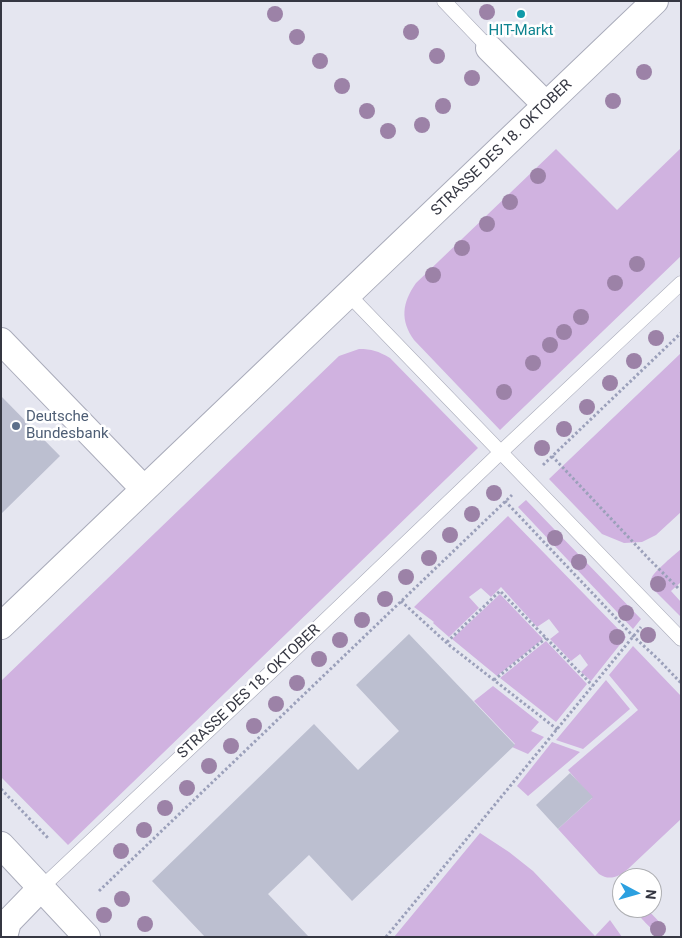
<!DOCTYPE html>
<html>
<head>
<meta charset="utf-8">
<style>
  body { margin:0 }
  #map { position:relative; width:682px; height:938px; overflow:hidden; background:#e5e6f0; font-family:Roboto,sans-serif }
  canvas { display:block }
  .frame { position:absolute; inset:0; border:2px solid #353742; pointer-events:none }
  .north { position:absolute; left:612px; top:868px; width:50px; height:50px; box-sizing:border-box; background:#fff; border:1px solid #aeafb3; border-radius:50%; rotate:96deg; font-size:14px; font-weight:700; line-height:20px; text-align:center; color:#353742 }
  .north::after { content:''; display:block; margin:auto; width:18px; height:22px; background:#2ca0e0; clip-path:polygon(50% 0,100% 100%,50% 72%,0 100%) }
</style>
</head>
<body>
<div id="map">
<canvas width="682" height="938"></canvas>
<div class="frame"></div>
<div class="north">N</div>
</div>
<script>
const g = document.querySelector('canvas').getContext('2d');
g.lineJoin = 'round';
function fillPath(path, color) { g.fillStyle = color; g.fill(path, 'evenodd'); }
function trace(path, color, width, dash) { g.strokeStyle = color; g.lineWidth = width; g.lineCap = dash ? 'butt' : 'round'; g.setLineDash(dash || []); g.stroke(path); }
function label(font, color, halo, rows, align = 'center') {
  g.font = font + ' Roboto,sans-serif'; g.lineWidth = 5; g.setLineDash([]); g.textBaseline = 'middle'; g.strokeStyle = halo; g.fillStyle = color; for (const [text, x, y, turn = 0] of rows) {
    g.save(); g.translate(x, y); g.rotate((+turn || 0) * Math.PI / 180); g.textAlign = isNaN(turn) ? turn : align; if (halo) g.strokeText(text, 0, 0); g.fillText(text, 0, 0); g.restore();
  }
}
fillPath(new Path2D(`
  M681,148V256L500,430L414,340C400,320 402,303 416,283L556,149L617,210Z
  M359,349C372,349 378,351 390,358L478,448L68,845L1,777V681L339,356Z
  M681,353V512L656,535L642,542L624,543L602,534L549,479Z
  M526,500L641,619L633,629L518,507Z
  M508,516L626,637L591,681L581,672L588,665L580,654L571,661L550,639L559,632L549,619L537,627L501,587L491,597L481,588L469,597L479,608L449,637L433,623L434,622L414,607Z
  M681,549V582L671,591L681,602V617L653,589C651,585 650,582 652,577C656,570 674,555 681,549Z
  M500,594L543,639L497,676L452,639Z
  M546,641L587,684L556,722L500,678Z
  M633,646L681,696V819L628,869C619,877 609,881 599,874L558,829L592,798L568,770L638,710L609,675Z
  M606,680L630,709L583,749L556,740Z
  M493,686L539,722L531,731L544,737L528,754L512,747L515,744L474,701Z
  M552,742L580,752L528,796L517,786Z
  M480,833L509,852L533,871L595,936L610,920L622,937H394Z
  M633,908H646L666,929C664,932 663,933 659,933C652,932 639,915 634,910Z`), '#d0b2e0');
fillPath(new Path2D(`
  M1,396L60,456L1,514Z
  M409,634L515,745L352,901L309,855L268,894L309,937H205L152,881L314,724L358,770L399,731L356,685Z
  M570,773L593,797L558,829L536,805Z`), '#bcbfd0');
const service = new Path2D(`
  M444,1L489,48
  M348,294L681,639
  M41,888L292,652L501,452L681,283`);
const minor = new Path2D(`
  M489,48L546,105
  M1,341L144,489
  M1,626L655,1
  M1,845L87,937
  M4,937L8,922L41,888`);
trace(service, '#a9abba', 15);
trace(minor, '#a9abba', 28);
trace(new Path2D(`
  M552,456L649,559L679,589
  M543,465L681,333
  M505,501L633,636L658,659L681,683
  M401,601L449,645L558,730
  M447,642L500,591L593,686
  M494,680L546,638
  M1,789L48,838
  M99,891L512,495
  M386,937L641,627`), '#9ba0ba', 3, [2.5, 2.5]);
trace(service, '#fff', 14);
trace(minor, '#fff', 26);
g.fillStyle = '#9c82a7';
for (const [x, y] of [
  [487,12],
  [275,14],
  [411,32],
  [297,37],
  [437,56],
  [320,61],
  [644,72],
  [472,78],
  [342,86],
  [613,101],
  [443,106],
  [367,111],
  [422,125],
  [388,131],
  [538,176],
  [510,202],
  [487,224],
  [462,248],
  [637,264],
  [433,275],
  [615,283],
  [581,317],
  [564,332],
  [656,338],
  [550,345],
  [634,361],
  [533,363],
  [610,383],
  [504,392],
  [587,407],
  [564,429],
  [542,448],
  [494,493],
  [472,514],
  [450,535],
  [555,538],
  [429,558],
  [579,562],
  [406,577],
  [658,584],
  [385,599],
  [626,613],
  [362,620],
  [648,635],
  [617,637],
  [340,640],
  [319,659],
  [297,683],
  [276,704],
  [254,726],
  [231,746],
  [209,766],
  [187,788],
  [165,808],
  [144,830],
  [121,851],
  [122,899],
  [104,915],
  [145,924],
  [658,929]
]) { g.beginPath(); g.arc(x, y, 8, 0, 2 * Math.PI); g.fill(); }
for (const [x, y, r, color] of [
  [521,14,5,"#0f9aa8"],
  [16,426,5,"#5c6f8a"]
]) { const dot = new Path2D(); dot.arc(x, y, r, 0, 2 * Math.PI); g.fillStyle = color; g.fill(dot); trace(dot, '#fff', 2); }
label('15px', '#0d838f', '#fff', [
  ["HIT-Markt",521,31]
]);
label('15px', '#353742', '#fff', [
  ["STRASSE DES 18. OKTOBER",502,148,-44],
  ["STRASSE DES 18. OKTOBER",249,692,-43]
]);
label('15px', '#4e5e75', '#fff', [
  ["Deutsche",26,417],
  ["Bundesbank",26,434]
], 'left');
</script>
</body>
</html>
